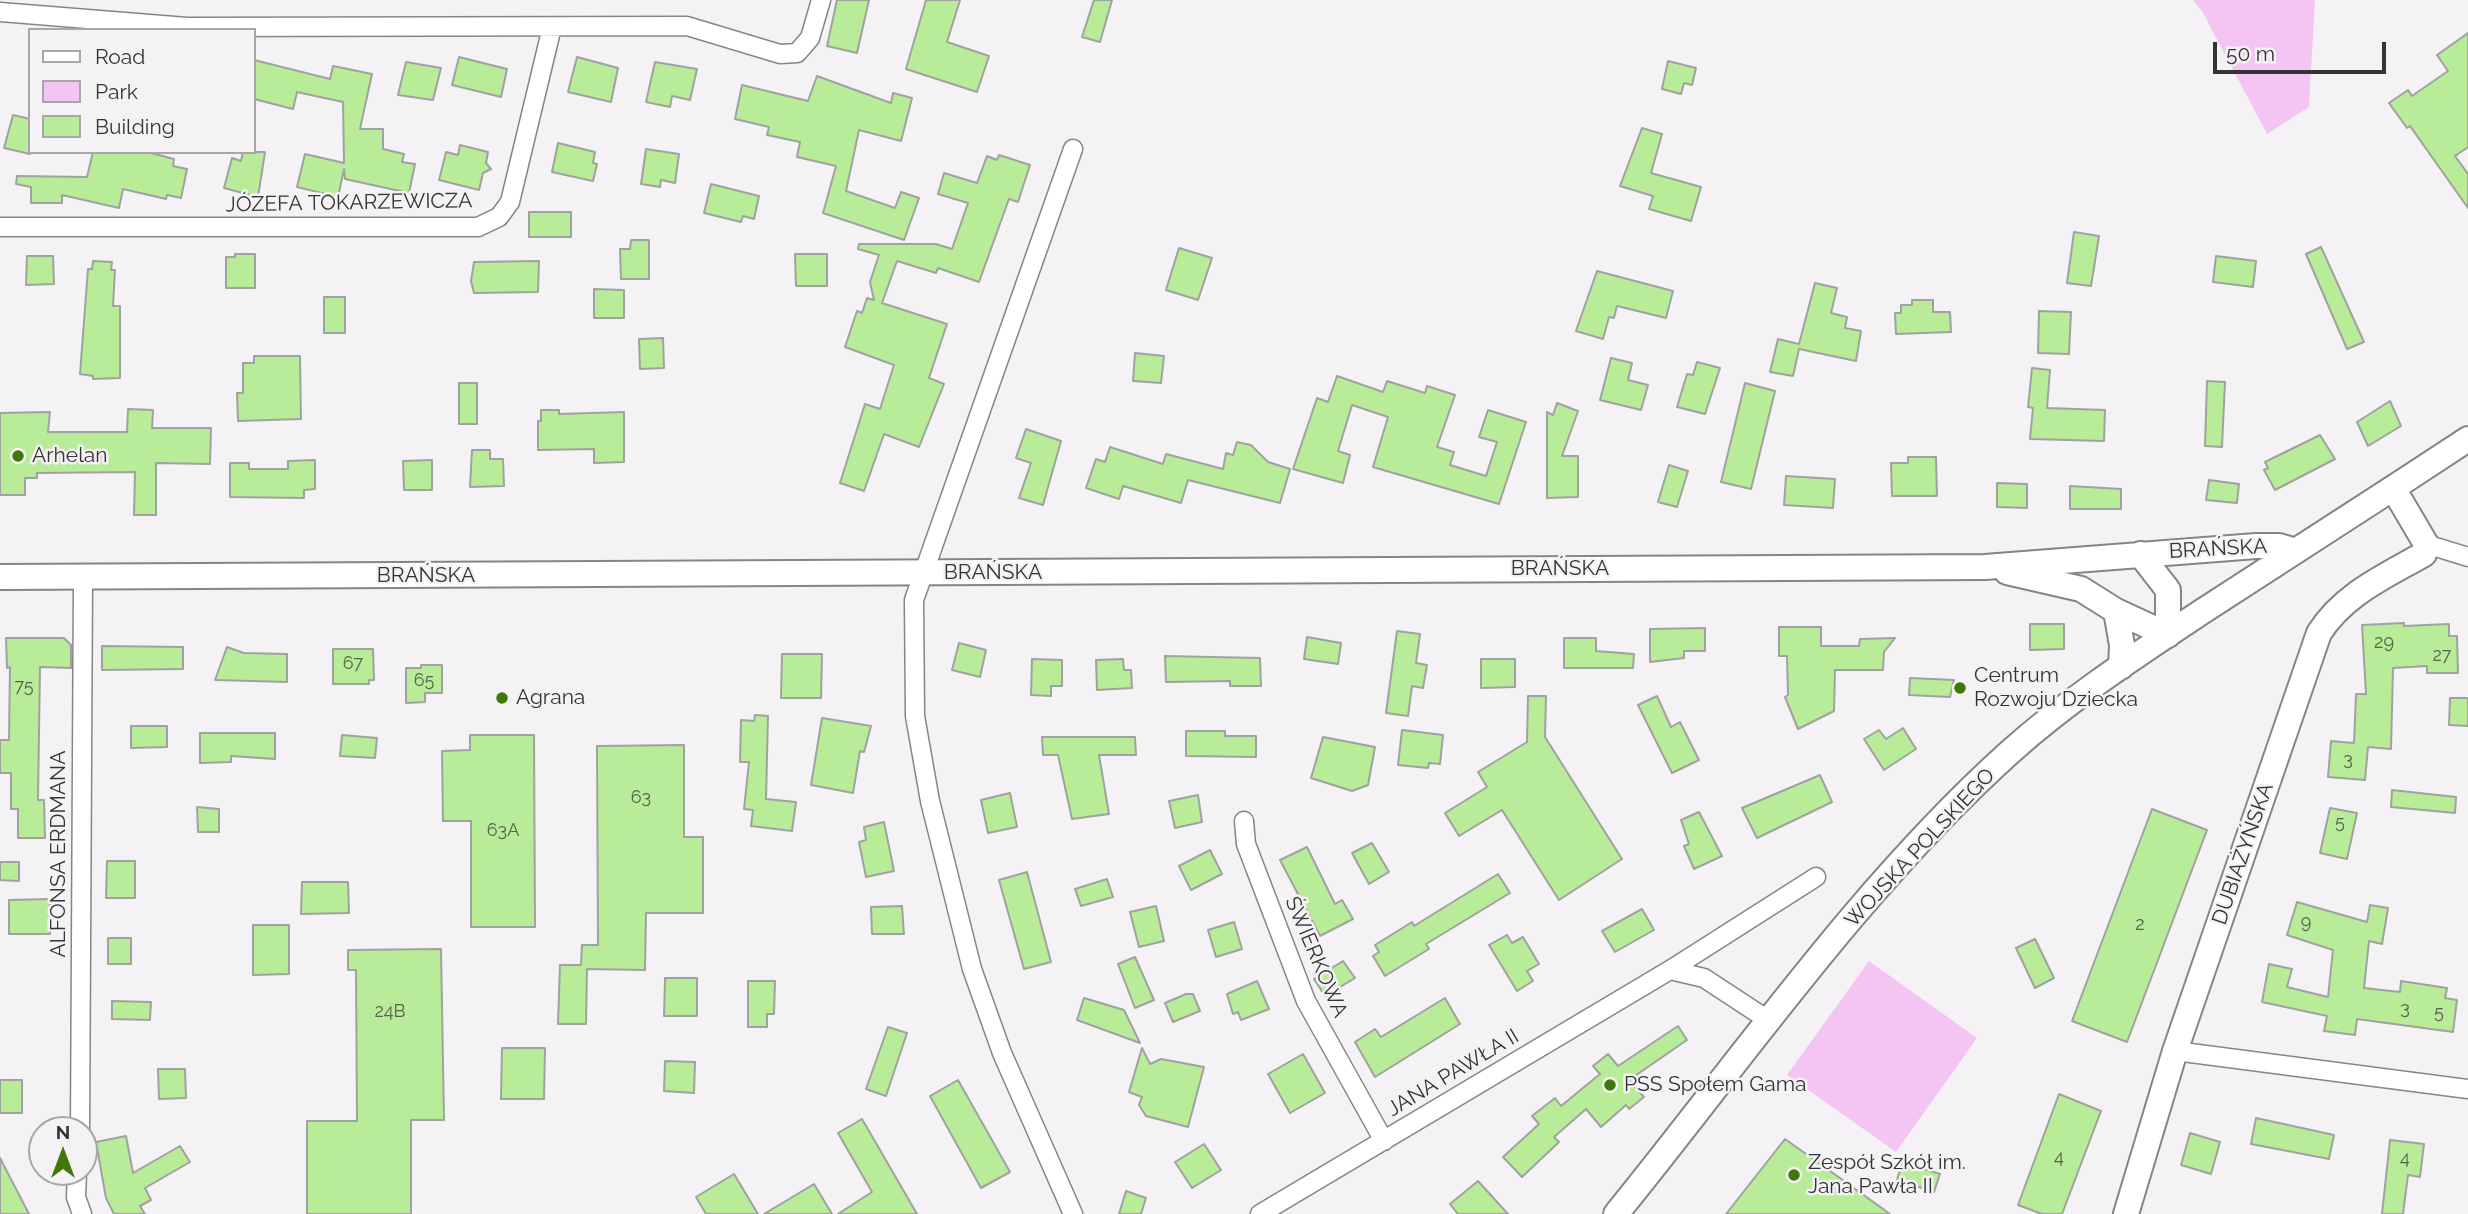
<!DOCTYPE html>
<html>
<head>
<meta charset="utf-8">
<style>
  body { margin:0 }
  #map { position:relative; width:2468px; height:1214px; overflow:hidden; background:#f5f2f5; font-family:Raleway,sans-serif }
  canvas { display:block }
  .legend { position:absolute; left:28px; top:28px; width:228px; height:126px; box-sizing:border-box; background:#f5f2f5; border:2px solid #a8a6a8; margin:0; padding:9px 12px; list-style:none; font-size:21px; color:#353435 }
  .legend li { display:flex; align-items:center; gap:14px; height:35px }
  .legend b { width:35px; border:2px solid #a8a6a8 }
  .north { position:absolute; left:28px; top:1116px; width:70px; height:70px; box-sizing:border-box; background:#f5f2f5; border:2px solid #a8a6a8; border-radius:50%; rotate:0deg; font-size:19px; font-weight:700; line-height:28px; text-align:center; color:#353435 }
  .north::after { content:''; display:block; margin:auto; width:24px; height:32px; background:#427807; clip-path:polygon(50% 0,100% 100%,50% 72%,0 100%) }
  .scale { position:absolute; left:2213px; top:42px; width:173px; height:32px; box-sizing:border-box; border:4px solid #353435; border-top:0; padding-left:9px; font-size:21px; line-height:24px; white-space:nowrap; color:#353435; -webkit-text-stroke:5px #f5f2f5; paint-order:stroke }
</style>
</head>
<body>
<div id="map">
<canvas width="2468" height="1214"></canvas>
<ul class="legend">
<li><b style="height:9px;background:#fff"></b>Road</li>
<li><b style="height:19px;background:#f4c5f3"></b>Park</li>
<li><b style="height:19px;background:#b9ec98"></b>Building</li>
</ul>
<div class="north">N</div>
<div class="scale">50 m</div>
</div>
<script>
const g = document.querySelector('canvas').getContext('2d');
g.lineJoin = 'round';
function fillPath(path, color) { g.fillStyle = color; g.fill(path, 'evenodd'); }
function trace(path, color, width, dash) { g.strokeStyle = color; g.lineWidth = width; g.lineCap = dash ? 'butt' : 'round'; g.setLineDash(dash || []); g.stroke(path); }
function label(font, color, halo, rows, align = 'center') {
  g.font = font + ' Raleway,sans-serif'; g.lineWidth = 5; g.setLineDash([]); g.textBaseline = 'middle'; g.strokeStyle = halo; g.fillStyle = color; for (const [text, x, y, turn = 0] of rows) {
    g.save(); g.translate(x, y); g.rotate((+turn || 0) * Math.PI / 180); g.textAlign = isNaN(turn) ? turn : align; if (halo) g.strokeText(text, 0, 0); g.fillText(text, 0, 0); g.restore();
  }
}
fillPath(new Path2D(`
  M2193,0H2315L2309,107L2267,134L2202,11Z
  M1869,961L1977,1038L1896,1152L1787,1075Z`), '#f4c5f3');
const building = new Path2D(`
  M837,0H869L857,53L827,46Z
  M926,0H960L947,42L989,56L977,92L906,69Z
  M1094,0H1112L1100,42L1082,37Z
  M2468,33V147L2455,156L2468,174V208L2410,126L2407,128L2389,103L2408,90L2412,96L2448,71L2437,55Z
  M459,57L507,69L501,97L452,85Z
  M577,57L618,68L611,102L568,92Z
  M254,60L330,79L333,66L372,74L360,129H383V149L404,154L402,162L415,164L409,193L345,179L344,169L338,197L297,187L305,154L344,163L343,102L297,92L293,109L254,99Z
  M1668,61L1696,68L1692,85L1684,83L1681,94L1662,89Z
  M406,62L441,68L433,100L398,95Z
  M655,62L697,69L690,100L672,96L670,107L646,102Z
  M817,76L891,103L893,93L912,98L901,141L859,130L846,191L895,208L901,192L919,198L904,240L823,213L836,166L797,157L800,142L767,135L769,127L735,119L742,85L808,101Z
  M13,115L30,119V154L4,148Z
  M1642,128L1662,134L1651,173L1701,187L1691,221L1649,209L1653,196L1620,186Z
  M558,143L595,152L593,163L597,164L593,181L552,172Z
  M460,145L488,152L486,163L491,169L483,173L479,190L439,180L446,152L458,155Z
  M646,149L679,154L675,183L661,180L660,187L641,184Z
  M93,152H147L174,159L173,166L187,169L181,198L167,195L166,199L123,189L119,208L62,195V203H31V187L16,184L17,176L87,177Z
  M243,152H265L258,197L224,188L232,158L241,161Z
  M999,155L1030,165L1018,202L1009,199L979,282L938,268L936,273L897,261L882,303L947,324L929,378L944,384L919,447L884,434L864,491L840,483L865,404L880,409L894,365L845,347L857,311L862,313L867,298L874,300L870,282L879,255L858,249L859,244H936L952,249L968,203L938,194L944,173L977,183L987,156L997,160Z
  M711,184L759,196L754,219L743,216L741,222L704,213Z
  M529,212H571V237H529Z
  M2074,232L2099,236L2091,286L2067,283Z
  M631,240H649V279H621L620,249H630Z
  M2321,247L2364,342L2347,349L2306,254Z
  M1179,248L1212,258L1198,300L1166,290Z
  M235,254H255V288H226V257H235Z
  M795,254H827V286H796Z
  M27,256H53L54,284L26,285Z
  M2216,256L2256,261L2253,287L2213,282Z
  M93,261L112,262L111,270H115L113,306H120V378L93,379V376L80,374L88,269H92Z
  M539,261L538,292L474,293L471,281L474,262Z
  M1597,271L1673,291L1666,318L1617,306L1614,318L1609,317L1603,339L1576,331Z
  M1815,283L1837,288L1831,313L1847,317L1845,328L1861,331L1856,361L1799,349L1793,376L1770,372L1778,339L1799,344Z
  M594,289L624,290V318H594Z
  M324,297H345V333H324Z
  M1912,300H1933V312H1950L1951,332L1896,334L1895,313H1901V305H1912Z
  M2039,311L2071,312L2069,354L2038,353Z
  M663,338L664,368L640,369L639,339Z
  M1135,353L1164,356L1161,383L1133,381Z
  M254,356H300L301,419L238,421L237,393H243V363H254Z
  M1611,358L1632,363L1628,380L1648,385L1641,410L1600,400Z
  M1697,362L1720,368L1705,414L1677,407L1687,374L1693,375Z
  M2032,368L2050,370L2047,408L2105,410L2104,441L2030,439L2033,408L2028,407Z
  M1337,376L1383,392L1387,381L1425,393L1427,386L1455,395L1437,447L1454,452L1450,465L1486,476L1497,442L1479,437L1488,410L1526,422L1499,504L1373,467L1388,417L1352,405L1338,451L1350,455L1343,483L1293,469L1317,398L1328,402Z
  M2207,381L2225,382L2222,447L2205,446Z
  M459,383H477V424H459Z
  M1745,383L1775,391L1751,489L1721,482Z
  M2390,401L2401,426L2368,446L2357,422Z
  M1557,403L1578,411L1562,456H1578V497L1547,498V412L1553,415Z
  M128,409L153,410L152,428H211L210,464L156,463V515H134L135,472L37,473V478H25V495H0V413L50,412L48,432H127Z
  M541,410H559V414L624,412V462L594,463V449L538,450V421H541Z
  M1026,429L1061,441L1043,505L1019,498L1031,463L1016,458Z
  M2320,435L2335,459L2275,490L2264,470L2268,468L2265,462Z
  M1237,442L1251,445L1268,462L1290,469L1280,503L1188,480L1181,503L1123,486L1119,499L1086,488L1096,459L1105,462L1110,447L1163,464L1166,454L1223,469L1226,453L1233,455Z
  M472,450H490V459H503L504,486L470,487Z
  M1908,457H1936L1937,496H1892L1891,463H1908Z
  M315,460V489L304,490V498L230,497V463H249V469H288V461Z
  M432,460V490H404L403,461Z
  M1669,465L1688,471L1677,507L1658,502Z
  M1786,476L1835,479L1833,508L1784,505Z
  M2209,480L2239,484L2237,503L2206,500Z
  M1997,483L2027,484V508L1997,507Z
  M2070,486L2121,489V509H2070Z
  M2404,623V626L2449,624V636H2457L2458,673H2427V666L2393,668L2391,749L2368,747L2365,780L2328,777L2331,741L2354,743L2356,694H2366L2362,625Z
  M2030,624H2064V649L2030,650Z
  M1779,627H1821V646H1859L1860,639L1895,638L1884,652L1883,670H1835L1834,711L1798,729L1785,697L1788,695L1787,656H1779Z
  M1705,628V651H1684V658L1650,662V629Z
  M1397,631L1420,634L1416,663L1427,665L1423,688L1412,686L1408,716L1386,713Z
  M1307,637L1341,643L1338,664L1304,659Z
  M6,638H64L71,645V668L40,667L38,800H44L45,838H18V809H11V773H0V740H9L10,667L7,668Z
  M1564,638H1596V651L1634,654L1633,668H1564Z
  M959,643L986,650L980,677L952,670Z
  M102,646L183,647V669L102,670Z
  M227,647L244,653L287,654V682L215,680Z
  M333,649H373L374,680H369V684H333Z
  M782,654H822L821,698H781Z
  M1165,656L1260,658L1261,686H1230V681L1166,682Z
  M1032,659L1062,660V686H1051V696L1031,695Z
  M1123,659L1124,670H1131L1132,688L1097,690L1096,660Z
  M1481,659H1515V687L1481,688Z
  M421,665H442V693H425V702L406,703V668H421Z
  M1910,678L1954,680L1950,697L1909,695Z
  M1528,696H1546L1545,737L1622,859L1559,900L1502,810L1459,836L1445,813L1487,787L1478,772L1527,742Z
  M1657,696L1671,727L1680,722L1699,760L1672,773L1638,705Z
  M2450,698H2468V726L2449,725Z
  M755,715L768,716L766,799L796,802L792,831L751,826L753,810L744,809L749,762H740L741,720L754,721Z
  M822,718L871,726L864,752L860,751L853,793L811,785Z
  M131,726H167V747L131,748Z
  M1903,728L1916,749L1884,770L1864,739L1879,730L1886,739Z
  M1402,730L1443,735L1440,764L1429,763L1428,768L1398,765Z
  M1186,731H1225V736H1256V757L1186,756Z
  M200,733H275V759L231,756V762L200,763Z
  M342,735L377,738L375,758L340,756Z
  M470,735H534L535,927H471V821H443L442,751L470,750Z
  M1042,737H1135L1136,755H1099L1109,814L1072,819L1058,755H1043Z
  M1323,737L1375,747L1368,785L1352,791L1311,778Z
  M684,745V837H703V913H646L645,970L587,969L586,1024H558L560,965H581L582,945H598L597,746Z
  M1820,775L1832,802L1757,838L1742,808Z
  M2392,790L2456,797L2455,813L2391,807Z
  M1010,793L1017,827L988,833L981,800Z
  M1198,795L1202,822L1175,828L1169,801Z
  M197,807L219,809V832H198Z
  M2330,808L2357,813L2347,859L2320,853Z
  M2152,809L2207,830L2127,1042L2072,1021Z
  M1699,812L1722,856L1694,869L1684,846L1689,844L1681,820Z
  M884,822L894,871L866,877L859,842L866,840L864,827Z
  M1372,843L1389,872L1369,884L1352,853Z
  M1307,847L1335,904L1342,900L1353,919L1320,936L1280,860Z
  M1210,850L1222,874L1191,890L1179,866Z
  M107,861H135V898H106Z
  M0,862H19V881L0,880Z
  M1027,872L1051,962L1024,969L999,880Z
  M1498,874L1510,893L1426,944L1429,949L1385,976L1373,956L1379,952L1375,945L1412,922L1414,926Z
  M1107,879L1113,897L1081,906L1075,889Z
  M302,882H348L349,913L301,914Z
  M50,899V934H9V900Z
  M2297,902L2367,922L2370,905L2388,908L2382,944L2369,941L2364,988L2400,992L2401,981L2447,988L2445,998L2457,1000L2453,1032L2357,1019L2355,1035L2324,1031L2327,1016L2262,1002L2269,964L2292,969L2287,987L2328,997L2333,950L2287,935Z
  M902,906L904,934H872L871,907Z
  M1156,906L1164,941L1139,947L1130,912Z
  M1642,909L1654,930L1615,952L1602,931Z
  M1234,922L1242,949L1216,957L1208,930Z
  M253,925H289V974L253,975Z
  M1507,935L1512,943L1523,937L1539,964L1527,971L1533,981L1517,991L1489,945Z
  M108,938H131V964H108Z
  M2035,939L2054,978L2035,988L2016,948Z
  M441,949L444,1120H411V1214H307V1121H357L356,970H348V950Z
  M1135,957L1154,1000L1135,1008L1118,964Z
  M1343,961L1355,978L1325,996L1314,979Z
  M665,978H697V1016H664Z
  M748,981H775L774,1014H767V1027H748Z
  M1257,981L1269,1009L1241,1020L1238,1012L1233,1014L1227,994Z
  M1186,994H1193L1200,1011L1173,1022L1165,1003Z
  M1084,998L1124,1010L1140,1043L1077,1020Z
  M1445,998L1460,1024L1375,1077L1355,1042L1375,1029L1381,1037Z
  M112,1001L151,1002L150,1020L112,1019Z
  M1678,1026L1687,1040L1629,1080L1644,1097L1629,1109L1626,1105L1601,1127L1586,1109L1554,1137L1559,1142L1522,1177L1503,1157L1539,1124L1532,1116L1555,1098L1561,1106L1600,1074L1593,1066L1608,1054L1618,1066Z
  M888,1027L907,1033L886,1096L866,1089Z
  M502,1048H545L544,1099H501Z
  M1142,1048L1150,1064L1161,1059L1204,1067L1188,1127L1146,1116L1139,1105L1142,1097L1129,1092Z
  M1303,1054L1325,1093L1290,1113L1268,1074Z
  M665,1061L695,1062L694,1093L664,1091Z
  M158,1069H185L186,1098L159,1099Z
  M0,1080H22V1113H0Z
  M958,1080L1010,1172L981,1188L930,1096Z
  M2059,1094L2101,1111L2062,1214H2042L2018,1205Z
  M2256,1118L2334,1135L2329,1159L2251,1144Z
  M862,1119L869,1131L917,1214H838L872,1192L838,1133Z
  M2190,1133L2220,1142L2211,1174L2181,1165Z
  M126,1136L133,1173L180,1146L190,1162L145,1188L151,1200L140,1206L145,1214H114L106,1198L96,1142Z
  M1785,1139L1826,1168L1890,1214H1726Z
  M2390,1140L2424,1144L2420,1177L2408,1175L2403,1214H2382Z
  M1204,1144L1221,1170L1192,1188L1175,1162Z
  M0,1158L29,1214H0Z
  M1902,1162L1940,1174L1934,1192L1897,1180Z
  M734,1174L758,1214H706L696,1197Z
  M1478,1181L1508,1214H1458L1450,1204Z
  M814,1184L832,1214H764Z
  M1126,1191L1146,1198L1141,1214H1119Z`);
fillPath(building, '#b9ec98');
trace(building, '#a0a29f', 2);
const street = new Path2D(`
  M0,12L187,27L687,26L780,54L797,53L810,38L821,0
  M0,227H478L499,217L510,202L552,27
  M2426,544L2468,557
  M1244,821L1246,844L1306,1001L1384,1141
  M1670,970L1704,978L1768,1020
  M2175,1051L2468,1089
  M80,1130L83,577
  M77,1172L76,1197L82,1214
  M1073,1214L1002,1053L972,969L930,801L915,716L914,600L1073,149
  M1260,1214L1670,970L1816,877`);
const secondary = new Path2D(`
  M2140,554L2168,590V635
  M2007,572L2081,589L2116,611L2168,635
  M0,577L1985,567L2256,546H2279L2296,551
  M2116,611L2122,645L2121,667
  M1616,1214C1742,1059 1861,886 2010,752C2069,699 2137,655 2203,611C2291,554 2380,497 2468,439
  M2126,1214L2175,1051L2319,633C2344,594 2384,577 2424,554L2426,544L2393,488`);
trace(street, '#878487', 21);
trace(secondary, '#878487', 28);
trace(street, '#fff', 18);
trace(secondary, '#fff', 24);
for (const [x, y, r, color] of [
  [18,456,7,"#427807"],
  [1960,688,7,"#427807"],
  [502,698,7,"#427807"],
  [1610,1085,7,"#427807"],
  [1794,1175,7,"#427807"]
]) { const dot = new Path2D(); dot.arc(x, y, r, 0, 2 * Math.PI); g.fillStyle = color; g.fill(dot); trace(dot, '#f5f2f5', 2.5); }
label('18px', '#56624e', null, [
  ["29",2384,643],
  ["27",2442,656],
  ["67",353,664],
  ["65",424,681],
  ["75",24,687],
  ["3",2348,760],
  ["63",641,798],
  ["5",2340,823],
  ["63A",503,831],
  ["9",2306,923],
  ["2",2140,925],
  ["3",2405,1009],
  ["24B",390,1012],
  ["5",2439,1013],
  ["4",2059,1158],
  ["4",2405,1159]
]);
label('21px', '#353435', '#f5f2f5', [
  ["JÓZEFA TOKARZEWICZA",349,203,-1],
  ["BRAŃSKA",2218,549,-3],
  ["BRAŃSKA",1560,569],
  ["BRAŃSKA",993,573],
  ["BRAŃSKA",426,576],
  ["WOJSKA POLSKIEGO",1920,848,-47],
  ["ALFONSA ERDMANA",59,854,-90],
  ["DUBIAŻYŃSKA",2243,854,-71],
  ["ŚWIERKOWA",1316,957,67],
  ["JANA PAWŁA II",1453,1073,-31]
]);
label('21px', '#353435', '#f5f2f5', [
  ["Arhelan",32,456],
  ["Centrum",1974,676],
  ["Rozwoju Dziecka",1974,700],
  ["Agrana",516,698],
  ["PSS Społem Gama",1624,1085],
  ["Zespół Szkół im.",1808,1163],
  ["Jana Pawła II",1808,1187]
], 'left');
</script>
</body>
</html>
